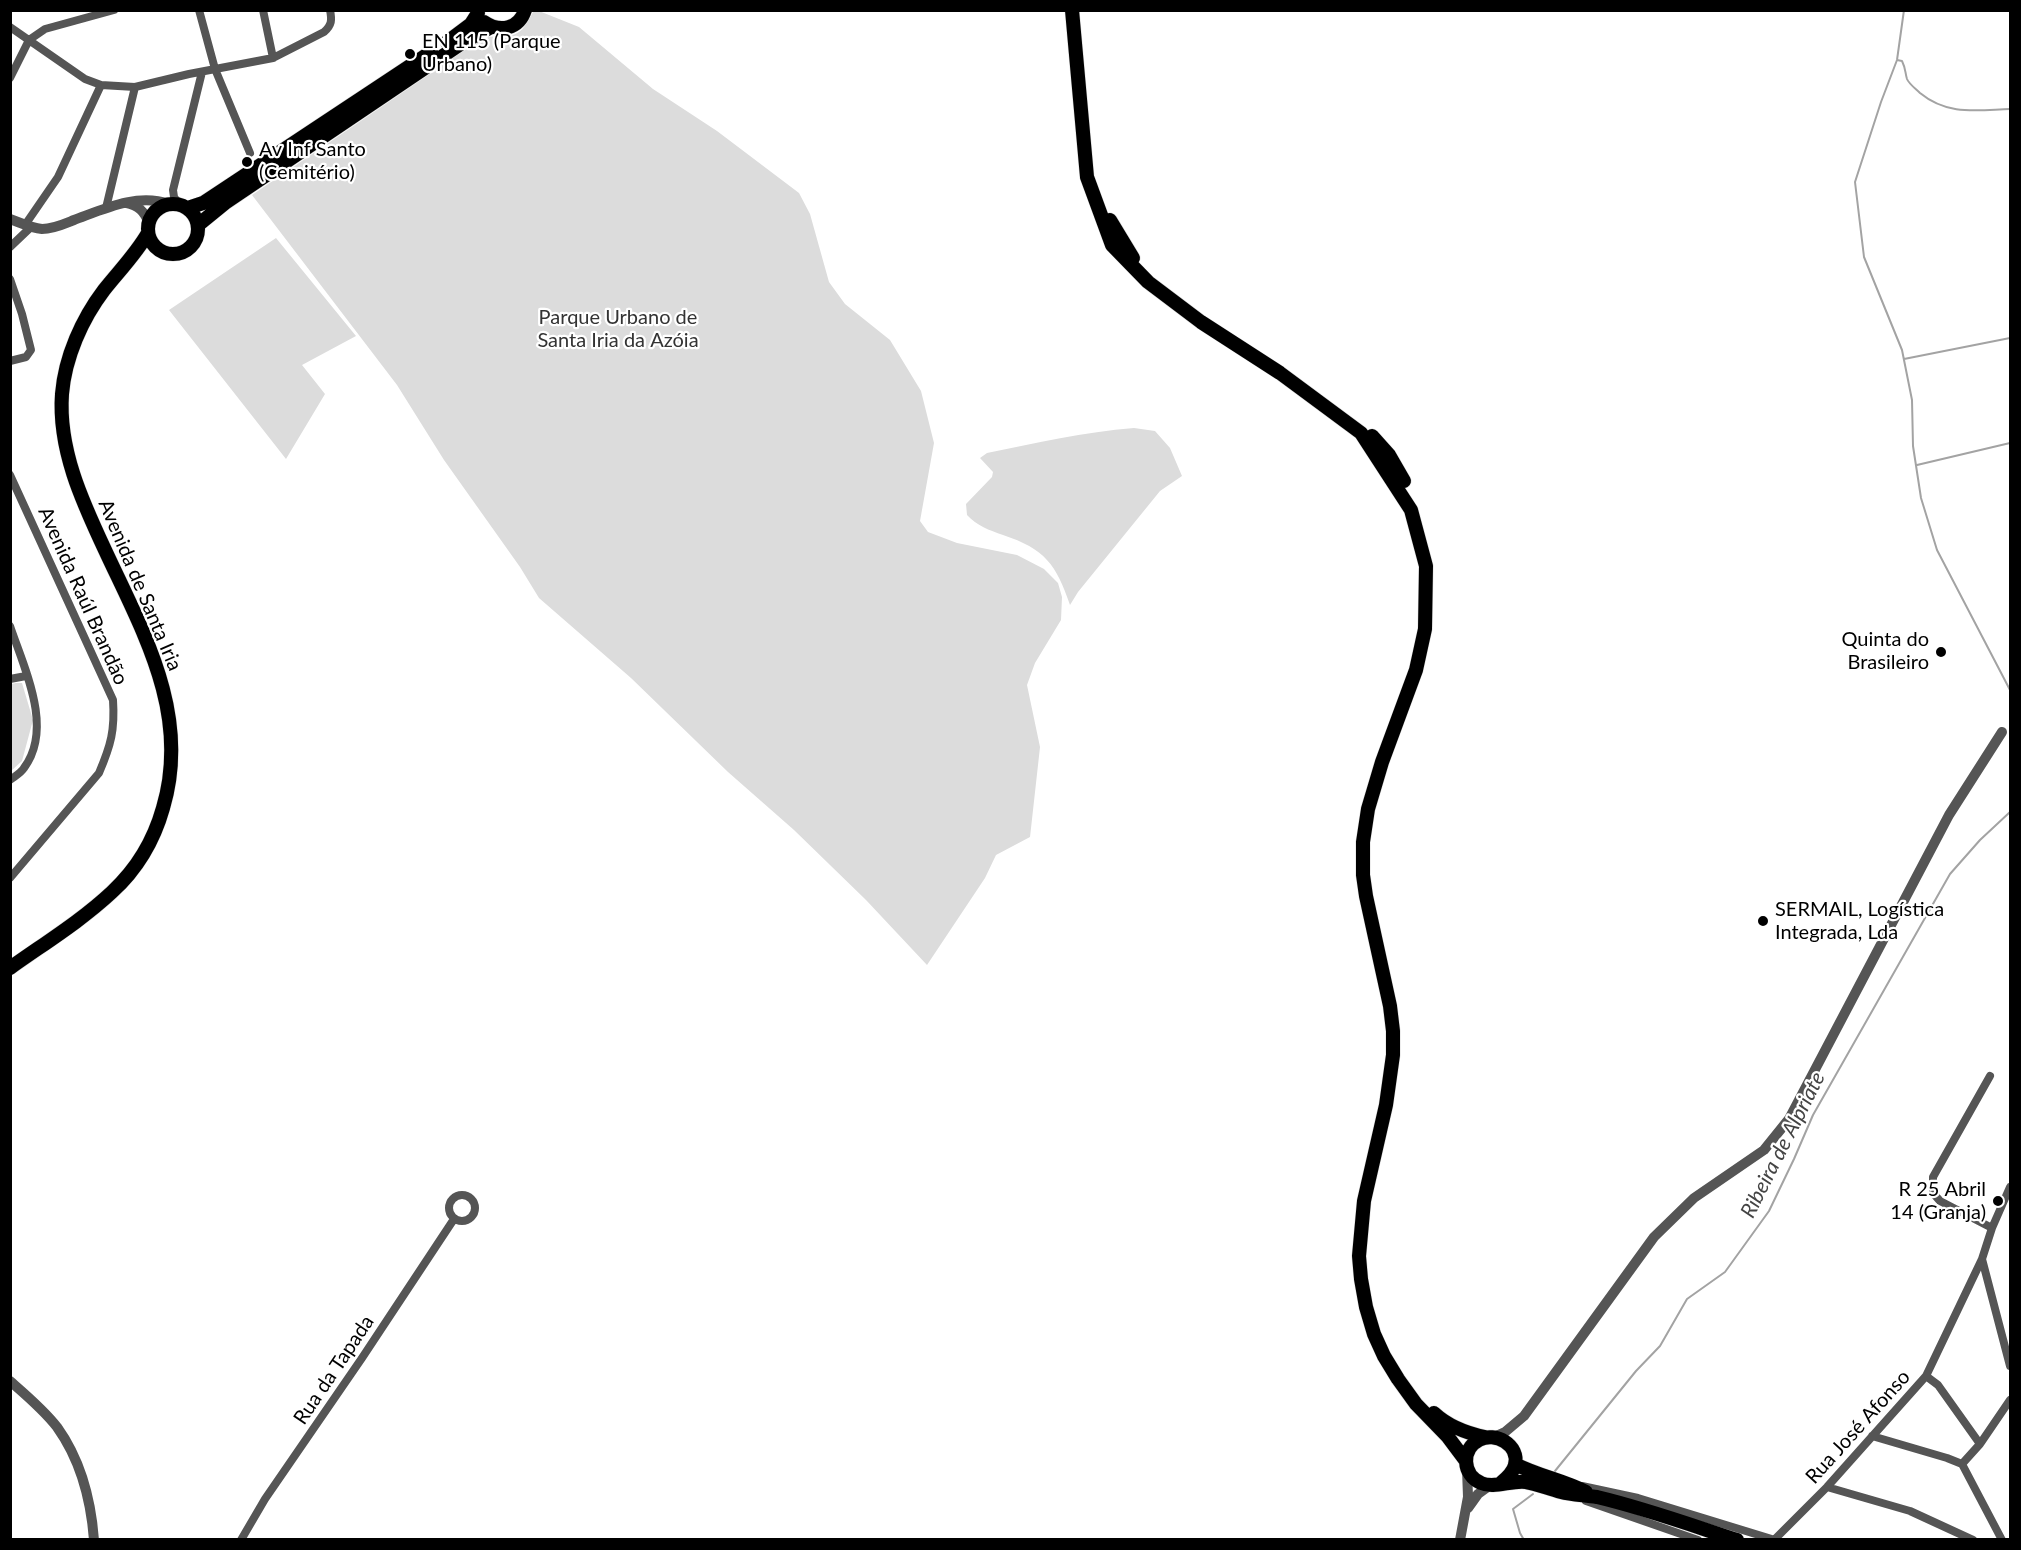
<!DOCTYPE html>
<html>
<head>
<meta charset="utf-8">
<style>
  body { margin:0 }
  #map { position:relative; width:2021px; height:1550px; overflow:hidden; background:#fff; font-family:Lato,sans-serif }
  canvas { display:block }
  .frame { position:absolute; inset:0; border:12px solid #000; pointer-events:none }
</style>
</head>
<body>
<div id="map">
<canvas width="2021" height="1550"></canvas>
<div class="frame"></div>
</div>
<script>
const g = document.querySelector('canvas').getContext('2d');
g.lineJoin = 'round';
function fillPath(path, color) { g.fillStyle = color; g.fill(path, 'evenodd'); }
function trace(path, color, width, dash) { g.strokeStyle = color; g.lineWidth = width; g.lineCap = dash ? 'butt' : 'round'; g.setLineDash(dash || []); g.stroke(path); }
function label(font, color, halo, rows, align = 'center') {
  g.font = font + ' Lato,sans-serif'; g.lineWidth = 4.5; g.setLineDash([]); g.textBaseline = 'middle'; g.strokeStyle = halo; g.fillStyle = color; for (const [text, x, y, turn = 0] of rows) {
    g.save(); g.translate(x, y); g.rotate((+turn || 0) * Math.PI / 180); g.textAlign = isNaN(turn) ? turn : align; if (halo) g.strokeText(text, 0, 0); g.fillText(text, 0, 0); g.restore();
  }
}
fillPath(new Path2D(`
  M534,10L539,11L579,27L653,89L717,131L799,193L810,214L829,282L845,304L890,340L921,391L934,443L920,521L928,532L957,543L1017,555L1044,569L1058,583L1062,597L1061,620L1035,663L1027,685L1040,747L1030,837L996,855L985,878L927,965L866,900L794,830L728,772L631,678L539,598L520,567L444,460L397,385L252,195L484,37C516,35 519,40 534,10Z
  M276,238L356,336L302,365L325,394L286,459L169,310Z
  M1134,428L1155,431L1170,448L1182,476L1160,491L1078,592L1070,605C1056,564 1045,549 1003,535C989,530 977,526 967,515L966,504L992,477L993,472L980,458L987,453C1036,443 1084,432 1134,428Z
  M16,683H22L33,720L22,761L11,771V684Z`), '#dcdcdc');
trace(new Path2D(`
  M1904,10L1897,60L1881,102L1855,182L1864,257L1902,350L1912,400L1913,446L1921,498L1937,550L2010,690
  M1897,60L1902,61C1906,69 1905,73 1907,79C1909,84 1916,89 1920,93C1948,116 1977,110 2010,109
  M1904,359L2010,338
  M1917,465L2010,443
  M1555,1471L1636,1371L1660,1346L1687,1299L1725,1272L1769,1211L1794,1159L1813,1115L1950,874L1980,840L2010,812
  M1524,1540L1520,1533L1513,1509L1533,1494`), '#a3a3a3', 2);
const primary = new Path2D(`
  M1072,10L1087,177L1112,245L1148,282L1201,322L1280,373L1361,433L1411,510L1426,566L1425,629L1416,670L1382,762L1368,809L1363,842V875L1366,896L1390,1006L1393,1031V1055L1386,1105L1364,1201L1359,1256L1361,1279L1366,1307L1374,1334L1384,1356L1398,1379L1416,1404L1448,1437L1466,1461
  M484,22C500,33 519,29 525,10
  M447,42L471,24L478,13
  M148 229a25 25 0 1 1 50 0a25 25 0 1 1-50 0Z
  M188,208L203,203L431,52
  M1110,220L1133,258
  M198,225L225,203L465,41L491,27
  M1372,436L1389,455L1404,481
  M10,968C45,943 81,921 112,892C137,869 154,840 163,808C191,714 143,632 105,550C82,501 58,449 62,394C65,357 82,319 104,290C119,271 136,254 148,233
  M1434,1413C1449,1427 1466,1433 1485,1437
  M1515,1464C1538,1476 1563,1480 1586,1492
  M1501,1483C1507,1478 1513,1473 1515,1465C1520,1445 1495,1431 1479,1440C1461,1449 1462,1475 1481,1483C1494,1489 1511,1480 1526,1482C1537,1484 1549,1489 1561,1492C1572,1495 1585,1495 1597,1497C1644,1508 1691,1525 1737,1540`);
trace(primary, '#dbdbdb', 15);
trace(new Path2D(`
  M199,10L215,69L250,153
  M263,10L273,58
  M10,27L85,79L101,85L135,87L189,74L273,58L324,32C332,25 332,20 330,10
  M10,78L29,40L45,29L114,10
  M179,204L174,197L173,190L202,72
  M106,208L135,87
  M25,225L58,177L101,85
  M10,247L31,227
  M10,279L22,314L31,350L26,357L10,361
  M10,475L113,700C115,730 111,745 99,773L10,878
  M10,626C24,668 54,728 24,768C21,773 15,776 10,780
  M10,679L26,676
  M1990,1076L1933,1177V1193L1940,1201L1992,1228
  M2010,1187L1992,1228L1982,1259L2010,1366
  M449 1208a13 13 0 1 1 26 0a13 13 0 1 1-26 0Z
  M1872,1436L1947,1458L1962,1464L1980,1444L1938,1385L1926,1376
  M1980,1444L2010,1400
  M1962,1464L2002,1540
  M1582,1486L1638,1498L1775,1540
  M1827,1487L1910,1511L1973,1540
  M1586,1501L1698,1540
  M1775,1539L1827,1487L1926,1376L1982,1259
  M241,1540L265,1499L362,1358L454,1219`), '#555', 8);
trace(new Path2D(`
  M126,203C139,206 144,211 149,223
  M10,219C21,223 31,228 42,229C53,229 64,224 74,220C104,209 137,193 169,204
  M10,1381C26,1395 44,1410 57,1427C80,1459 91,1500 94,1540
  M1494,1437L1505,1432L1524,1416L1654,1237L1694,1198L1764,1150L1789,1119L1949,815L2002,732
  M1468,1508L1478,1494L1489,1486
  M1460,1540L1468,1497L1467,1469`), '#555', 10);
trace(primary, '#000', 14);
for (const [x, y, r, color] of [
  [410,54,6,"#000"],
  [247,162,6,"#000"],
  [1941,652,6,"#000"],
  [1763,921,6,"#000"],
  [1998,1201,6,"#000"]
]) { const dot = new Path2D(); dot.arc(x, y, r, 0, 2 * Math.PI); g.fillStyle = color; g.fill(dot); trace(dot, '#fff', 2); }
label('20px', '#000', '#fff', [
  ["EN 115 (Parque",422,42],
  ["Urbano)",422,65],
  ["Av Inf Santo",259,150],
  ["(Cemitério)",259,173],
  ["Quinta do",1929,640,"right"],
  ["Brasileiro",1929,663,"right"],
  ["SERMAIL, Logística",1775,910],
  ["Integrada, Lda",1775,933],
  ["R 25 Abril",1986,1190,"right"],
  ["14 (Granja)",1986,1213,"right"]
], 'left');
label('20px', '#333', '#fff', [
  ["Parque Urbano de",618,318],
  ["Santa Iria da Azóia",618,341]
]);
label('20px', '#000', '#fff', [
  ["Avenida de Santa Iria",140,585,67],
  ["Avenida Raúl Brandão",83,596,66],
  ["Rua da Tapada",334,1370,-56],
  ["Rua José Afonso",1858,1427,-48]
]);
label('italic 21px', '#444', '#fff', [
  ["Ribeira de Alpriate",1783,1145,-63]
]);
</script>
</body>
</html>
